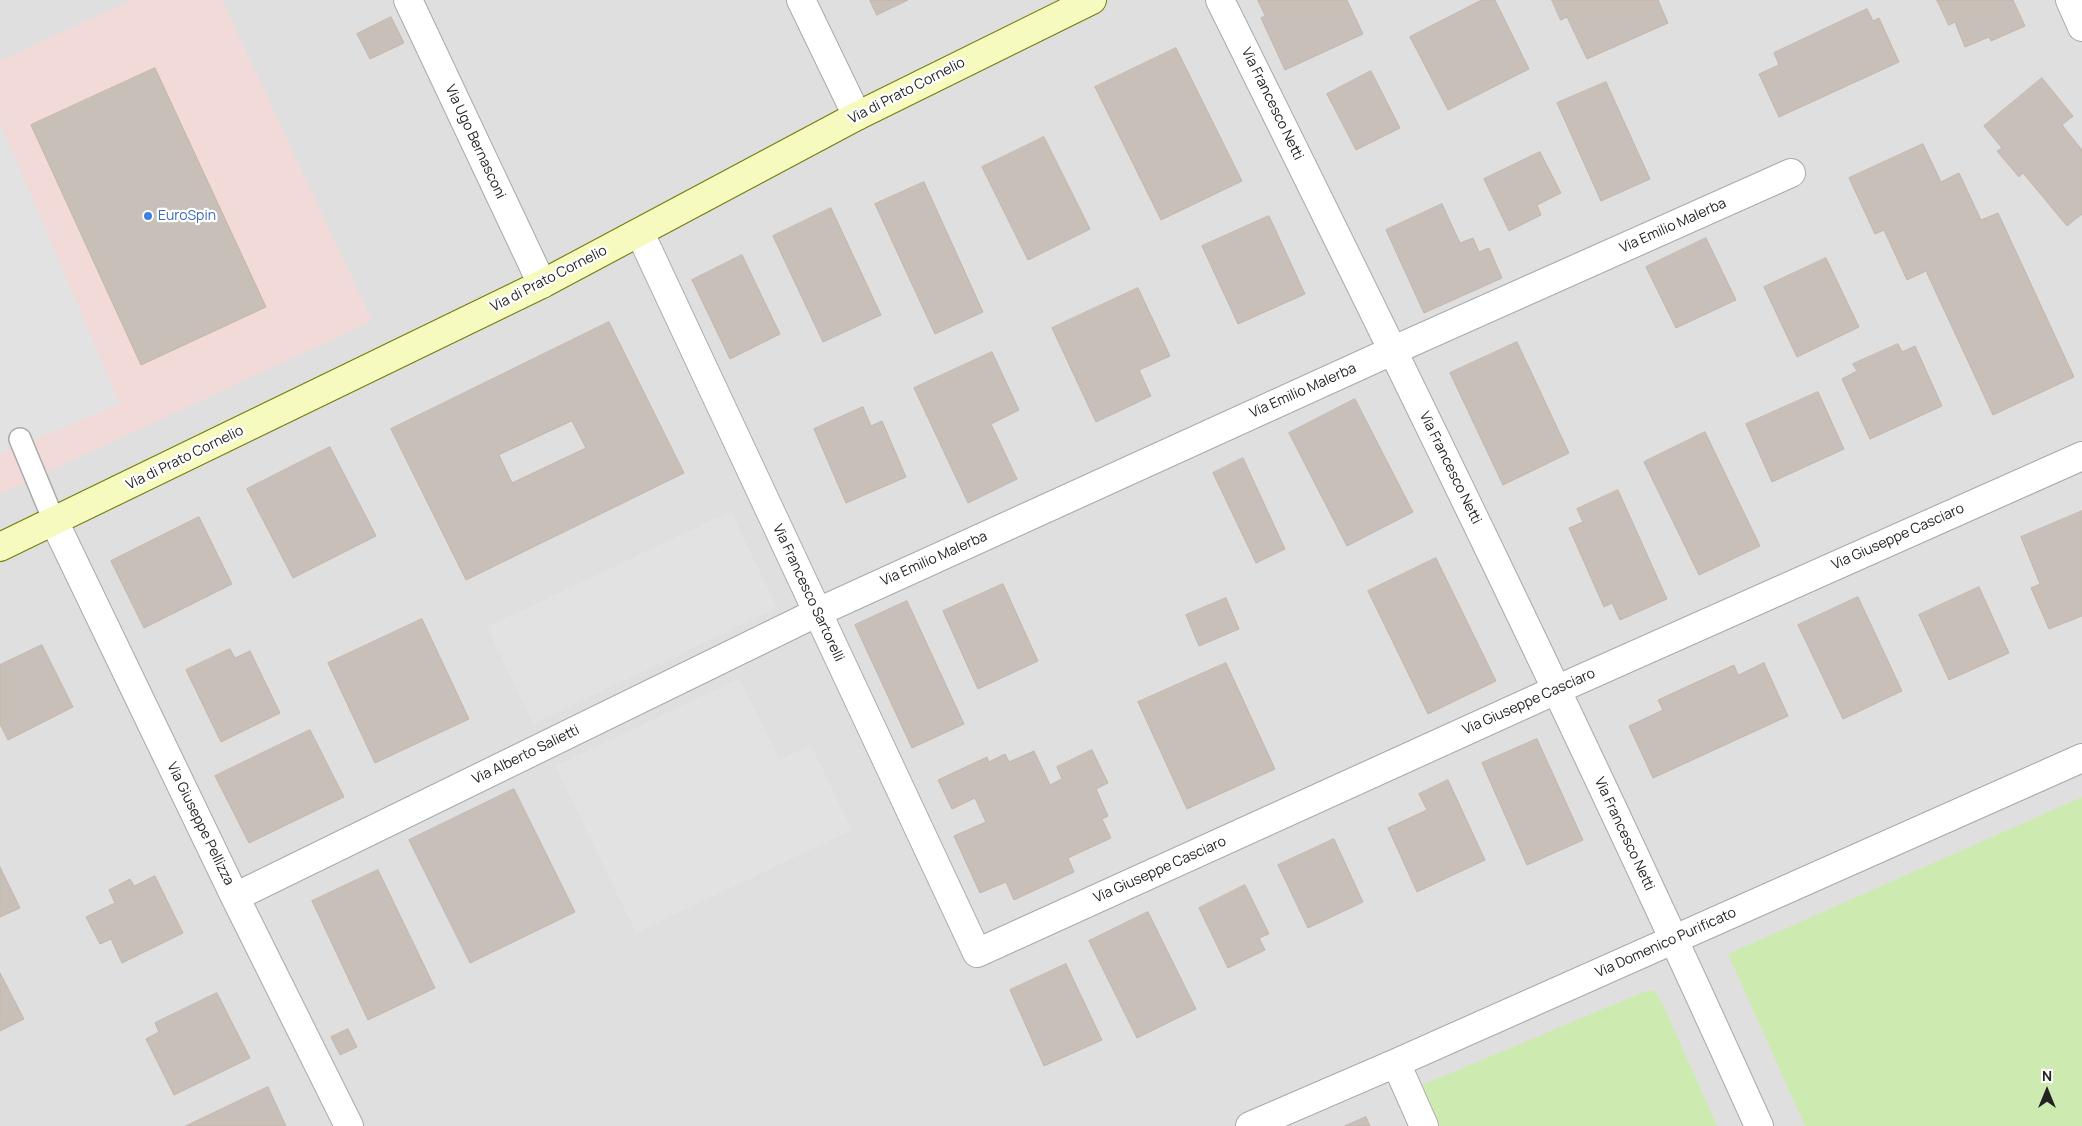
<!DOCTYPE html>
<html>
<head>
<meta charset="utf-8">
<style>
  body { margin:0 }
  #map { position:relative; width:2082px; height:1126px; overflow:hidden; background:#f2efe9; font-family:Manrope,sans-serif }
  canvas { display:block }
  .north { position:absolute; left:2022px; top:1066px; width:50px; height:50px; -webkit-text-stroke:4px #fff; paint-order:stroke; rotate:0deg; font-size:14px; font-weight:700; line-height:20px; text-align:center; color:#222 }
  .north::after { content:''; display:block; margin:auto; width:18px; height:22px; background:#222; clip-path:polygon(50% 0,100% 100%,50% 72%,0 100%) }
</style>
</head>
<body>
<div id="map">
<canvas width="2082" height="1126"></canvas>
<div class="north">N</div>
</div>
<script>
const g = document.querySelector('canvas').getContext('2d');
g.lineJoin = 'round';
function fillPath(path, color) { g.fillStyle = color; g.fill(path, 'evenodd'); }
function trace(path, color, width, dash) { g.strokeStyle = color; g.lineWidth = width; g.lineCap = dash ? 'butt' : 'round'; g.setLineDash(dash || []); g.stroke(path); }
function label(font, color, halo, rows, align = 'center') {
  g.font = font + ' Manrope,sans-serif'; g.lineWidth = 4.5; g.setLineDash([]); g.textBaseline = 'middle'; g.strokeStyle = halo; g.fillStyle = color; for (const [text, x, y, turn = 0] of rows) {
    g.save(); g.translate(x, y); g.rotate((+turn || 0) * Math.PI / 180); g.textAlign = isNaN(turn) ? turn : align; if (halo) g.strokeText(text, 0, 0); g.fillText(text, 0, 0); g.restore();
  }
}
fillPath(new Path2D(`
  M0,0H2082V1126H0Z`), '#e0dfdf');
fillPath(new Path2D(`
  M131,0H222L372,321L0,494V61Z`), '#f2dad9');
fillPath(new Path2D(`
  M2082,797V1126H1805L1728,954Z
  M1646,991H1655L1666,1011L1717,1126H1440L1422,1085Z`), '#cdebb0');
fillPath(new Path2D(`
  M0,122L120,404L0,454Z
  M731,511L777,608L533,724L487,627Z
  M740,678L779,760L811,745L852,830L636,933L555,766Z`), '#e2e2e2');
const building = new Path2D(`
  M870,0H908L877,15Z
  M1258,0H1347L1363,34L1285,70L1261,18L1265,16Z
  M1482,0H1495L1529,69L1448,110L1410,37Z
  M1552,0H1658L1668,23L1587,59L1567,17L1561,20Z
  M1937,0H2013L2025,26L1991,41L1989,37L1965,47L1955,22L1949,25Z
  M1867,9L1873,21L1879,18L1899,62L1779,117L1759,74L1779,65L1774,53Z
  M391,17L404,43L370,59L357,34Z
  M1176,48L1242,181L1161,220L1095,87Z
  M155,68L266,307L141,365L31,125Z
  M1371,71L1400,128L1356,150L1327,94Z
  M2042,78L2073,116L2062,125L2082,150V214L2067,226L2023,173L2019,177L1997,151L2002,148L1984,126Z
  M1606,82L1650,179L1601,201L1557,103Z
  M1044,137L1090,229L1028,260L982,167Z
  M1923,144L1941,182L1959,173L1981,220L1998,213L2074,377L1993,415L1926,271L1907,280L1884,230L1875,234L1849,178Z
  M1540,152L1561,193L1537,205L1541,215L1509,231L1484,179Z
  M924,182L983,312L935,334L875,204Z
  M1442,204L1460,243L1473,238L1479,252L1489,248L1502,278L1424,313L1386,230Z
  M831,208L881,315L823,342L773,236Z
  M1269,216L1305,294L1238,324L1202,246Z
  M1706,238L1736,300L1676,328L1646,267Z
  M742,255L780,334L730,359L692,280Z
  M1826,258L1859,327L1797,357L1764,287Z
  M1138,288L1170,356L1139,370L1151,396L1096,422L1052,328Z
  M609,322L684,473L466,580L391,429ZM572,421L586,448L512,483L499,455Z
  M1517,342L1569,453L1503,485L1450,373Z
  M1898,344L1902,352L1915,346L1942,406L1870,439L1842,379L1857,371L1853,364Z
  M992,352L1019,410L991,424L1017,479L968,503L914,388Z
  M1818,392L1844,449L1772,482L1746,424Z
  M1355,399L1413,512L1347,546L1289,433Z
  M863,407L871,426L882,421L906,477L846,503L814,429Z
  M1705,432L1760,546L1699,575L1644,462Z
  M330,447L376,536L293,578L247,489Z
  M1243,458L1285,549L1256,563L1213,473Z
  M1618,490L1667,599L1620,620L1612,603L1604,607L1569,528L1583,522L1577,509Z
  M2082,511V616L2049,629L2031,588L2040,584L2021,537Z
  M199,517L232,584L144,628L111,561Z
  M1436,558L1496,681L1428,714L1368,591Z
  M1003,584L1038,661L978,689L943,611Z
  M1979,587L2009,653L1949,680L1919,615Z
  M1858,597L1902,691L1843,719L1798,625Z
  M1226,598L1239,629L1199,646L1186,615Z
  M907,601L964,724L912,748L855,625Z
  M422,619L469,719L375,763L328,663Z
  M42,645L73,707L8,740L0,724V665Z
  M230,649L235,658L250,651L280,713L221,742L186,670Z
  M1226,663L1275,769L1187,809L1138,702Z
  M1764,663L1788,716L1653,778L1629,726L1663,710L1658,700L1734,665L1738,675Z
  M310,730L344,797L249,843L215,776Z
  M1537,739L1583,840L1527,865L1482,763Z
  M1092,750L1108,783L1096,789L1108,816L1102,819L1111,838L1068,858L1074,872L1014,900L1006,882L980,893L954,836L986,822L975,798L952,809L938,780L987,757L989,762L1005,754L1009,762L1034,751L1050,785L1062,779L1057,767Z
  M1448,780L1485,860L1417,892L1388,828L1427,810L1419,794Z
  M514,789L575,912L470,963L409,840Z
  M1334,839L1363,902L1308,928L1278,865Z
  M0,867L20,908L0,917Z
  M378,870L435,988L368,1020L312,901Z
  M155,876L183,933L122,963L111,939L100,944L86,917L115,903L109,890L130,879L134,886Z
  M1245,885L1269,934L1259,938L1265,950L1228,968L1199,908Z
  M1148,912L1196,1009L1137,1038L1089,941Z
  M1066,964L1102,1040L1044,1066L1010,990Z
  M0,973L24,1019L0,1031Z
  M217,993L250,1058L174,1095L146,1039L159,1032L155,1023Z
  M348,1029L357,1047L340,1055L331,1037Z
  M268,1087L286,1126H186Z
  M1366,1117L1370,1126H1345Z`);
fillPath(building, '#c7bfb8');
trace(building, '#c4b6ab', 1);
const lane = new Path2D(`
  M20,439L54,521`);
const street = new Path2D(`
  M408,0L542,284
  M801,0L857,116
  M1220,0C1405,373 1588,747 1759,1126
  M2070,0L2082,27
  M640,233L977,953L1556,690L2082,456
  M54,521L235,897L349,1126
  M235,897L816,613L1394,350L1791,173
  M1396,1063L1424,1126
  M1250,1126L1396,1063L2082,758`);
const secondary = new Path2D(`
  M0,547L542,284L857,116L1092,0`);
trace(lane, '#a9a9a9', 24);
trace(street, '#a9a9a9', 30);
trace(secondary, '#707d05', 30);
trace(lane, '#fff', 21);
trace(street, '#fff', 28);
trace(secondary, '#f7fabf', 28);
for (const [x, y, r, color] of [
  [148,216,5,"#3f7fe0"]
]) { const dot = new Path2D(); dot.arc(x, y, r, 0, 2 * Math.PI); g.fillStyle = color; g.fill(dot); trace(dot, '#fff', 2); }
label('14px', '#222', '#fff', [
  ["Via di Prato Cornelio",907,91,-27],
  ["Via Francesco Netti",1272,104,64],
  ["Via Ugo Bernasconi",475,142,65],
  ["Via Emilio Malerba",1673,226,-24],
  ["Via di Prato Cornelio",549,279,-27],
  ["Via Emilio Malerba",1303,391,-24],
  ["Via di Prato Cornelio",185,458,-26],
  ["Via Francesco Netti",1450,468,64],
  ["Via Giuseppe Casciaro",1898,537,-24],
  ["Via Emilio Malerba",934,559,-24],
  ["Via Francesco Sartorelli",808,593,65],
  ["Via Giuseppe Casciaro",1529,702,-24],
  ["Via Alberto Salietti",526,755,-26],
  ["Via Giuseppe Pellizza",200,824,64],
  ["Via Francesco Netti",1624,834,65],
  ["Via Giuseppe Casciaro",1160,870,-24],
  ["Via Domenico Purificato",1666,943,-24]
]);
label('14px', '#366cbe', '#fff', [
  ["EuroSpin",158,216]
], 'left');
</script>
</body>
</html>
